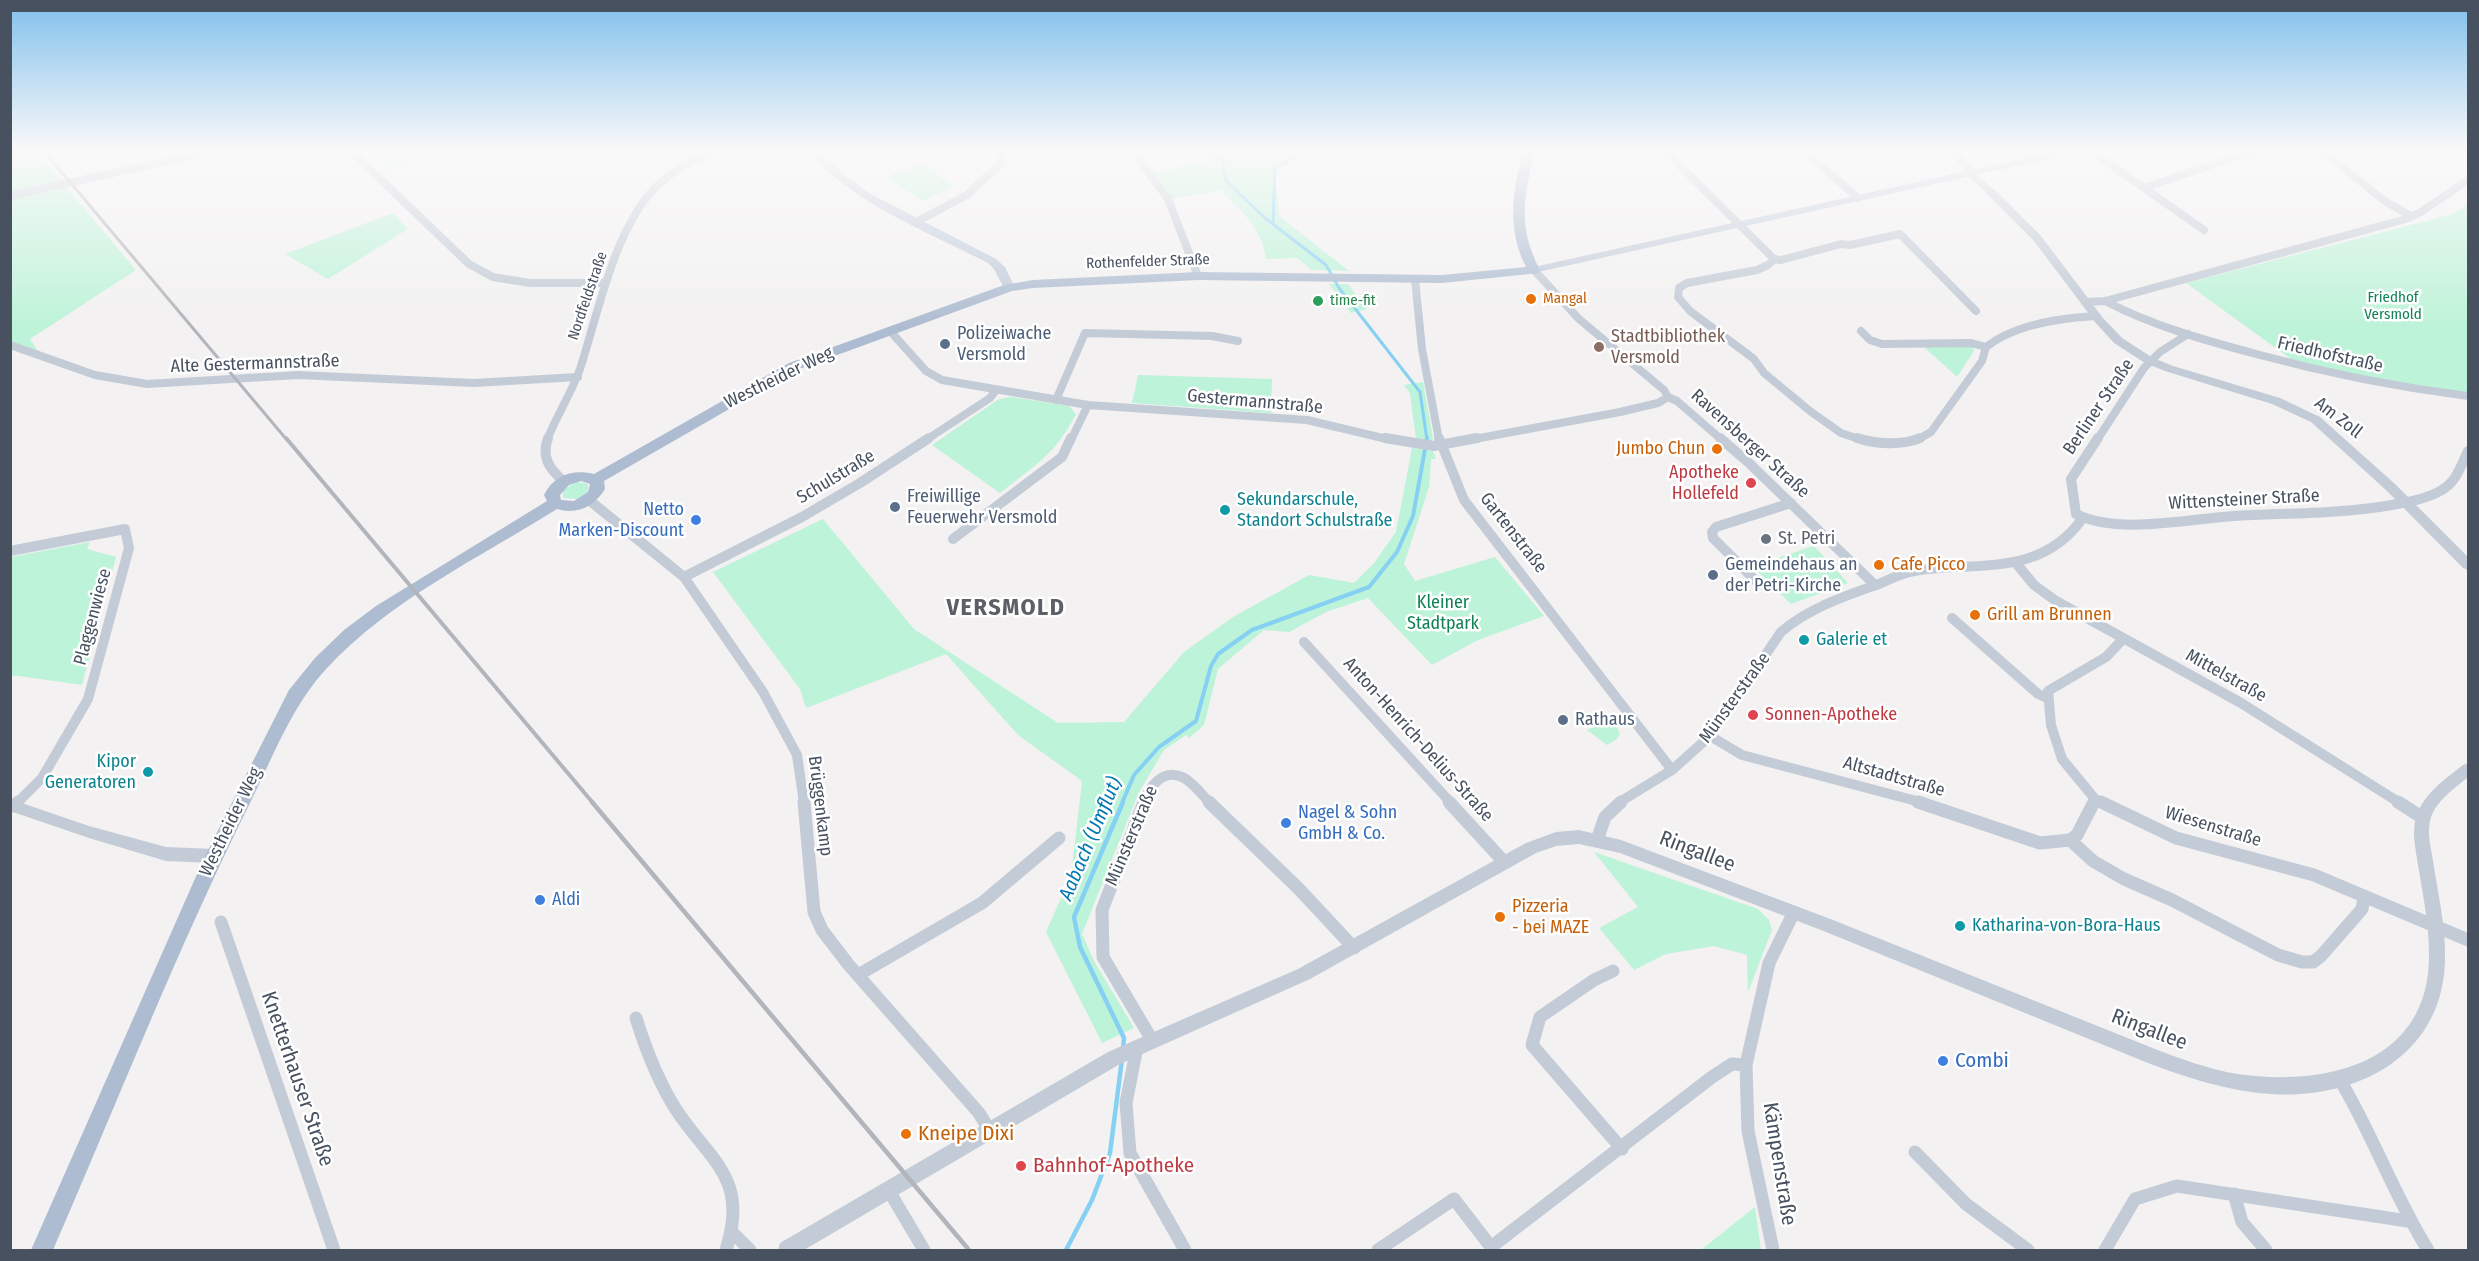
<!DOCTYPE html>
<html>
<head>
<meta charset="utf-8">
<style>
  body { margin:0 }
  #map { position:relative; width:2479px; height:1261px; overflow:hidden; background:#f3f1f1; font-family:"Fira Sans Condensed",sans-serif }
  canvas { display:block }
  .frame { position:absolute; inset:0; border:12px solid #475160; pointer-events:none }
</style>
</head>
<body>
<div id="map">
<canvas width="2479" height="1261"></canvas>
<div class="frame"></div>
</div>
<script>
const g = document.querySelector('canvas').getContext('2d');
g.lineJoin = 'round';
function fillPath(path, color) { g.fillStyle = color; g.fill(path, 'evenodd'); }
function trace(path, color, width, dash) { g.strokeStyle = color; g.lineWidth = width; g.lineCap = dash ? 'butt' : 'round'; g.setLineDash(dash || []); g.stroke(path); }
function label(font, color, halo, rows, align = 'center') {
  g.font = font + ' "Fira Sans Condensed",sans-serif'; g.lineWidth = 5; g.setLineDash([]); g.textBaseline = 'middle'; g.strokeStyle = halo; g.fillStyle = color; for (const [text, x, y, turn = 0] of rows) {
    g.save(); g.translate(x, y); g.rotate((+turn || 0) * Math.PI / 180); g.textAlign = isNaN(turn) ? turn : align; if (halo) g.strokeText(text, 0, 0); g.fillText(text, 0, 0); g.restore();
  }
}
fillPath(new Path2D(`
  M10,150H36L62,181L11,193Z
  M367,150H444L389,171Z
  M1194,150H1305L1275,169L1279,216L1349,271L1312,270L1297,258L1266,259C1262,228 1241,211 1221,190L1170,199L1153,173L1206,160Z
  M920,162L955,186L922,201L887,177Z
  M67,188L136,270L30,339L39,353L11,341L10,199Z
  M2468,204V393L2377,381L2295,362L2186,283L2430,220L2454,213Z
  M393,213L408,229L328,279L285,254Z
  M1329,284H1348L1367,309L1351,313Z
  M1966,345L1973,347L1974,351L1957,377L1923,346Z
  M1138,375L1272,379L1271,413L1132,403Z
  M1423,382L1433,438L1432,441L1416,439L1410,393L1404,385Z
  M1012,397L1069,406L1076,414C1055,455 1035,465 1000,493L932,445L999,399Z
  M1412,448L1433,451L1436,459H1431L1429,487L1404,564L1415,581L1495,557L1544,616L1478,640L1432,665L1368,598L1326,612L1289,632L1264,630L1218,669L1204,725L1189,738L1186,735L1164,750L1139,792L1082,934L1094,961L1134,1028L1102,1043L1046,932L1071,876L1082,781L1018,735L946,654L806,708L800,689L713,572L823,519L914,629L1058,723L1124,722L1184,652L1233,617L1309,575L1354,583L1374,563L1396,532Z
  M576,482L588,484V492L578,499L563,498V490Z
  M90,542L87,549L116,557L82,685L19,676H11V557Z
  M1814,546L1848,583L1791,604L1752,566Z
  M1614,720L1620,734L1617,739L1607,745L1587,730L1600,723Z
  M1594,852L1758,909L1769,920L1772,930L1748,992L1747,955L1714,946L1666,954L1634,970L1599,928L1638,907Z
  M1755,1207L1761,1250H1701Z`), '#bdf3d8');
trace(new Path2D(`
  M1205,150L1223,161L1226,181L1265,218L1326,265L1339,288L1420,392L1427,440
  M1273,224L1275,169L1305,150`), '#86d1f3', 3);
trace(new Path2D(`
  M1122,803L1134,775L1159,747L1196,721L1211,666L1218,654L1252,630L1369,587L1397,552L1413,516L1427,438`), '#86d1f3', 4);
trace(new Path2D(`
  M1123,802L1074,917L1080,947L1124,1038L1123,1049
  M1066,1250L1092,1200L1110,1153L1122,1059`), '#86d1f3', 4.5);
trace(new Path2D(`
  M350,150L469,264L493,277L530,283H606
  M1664,150L1774,259L1781,260L1841,244L1850,245L1900,234L1976,311
  M1803,150L1858,198
  M1953,150L1972,174
  M2090,150L2204,230
  M2321,150L2386,202L2411,216
  M1138,158L1168,199L1198,276
  M2146,187L2235,157L2265,150
  M10,196L216,150
  M916,222L967,195L1002,162L1001,150
  M1774,259L1768,265L1757,270L1687,283L1679,288L1678,297L1690,311L1754,359L1764,373L1810,411L1841,433L1862,440
  M1534,270L1579,319L1664,390L1668,397L1677,401L1722,440
  M1415,279L1422,349L1439,440
  M2105,301C2153,326 2204,340 2256,354C2326,373 2396,387 2468,396
  M2085,302L2105,301L2406,219L2421,212L2468,180
  M890,331L926,371L942,380L1088,405L1307,420L1391,440
  M1861,331L1870,340L1882,344L1971,343L1986,347
  M10,345L95,375L147,384L298,375L474,383L578,377
  M1986,347C2014,325 2060,318 2095,316
  M1056,400L1085,333L1212,336L1238,341
  M547,440C557,415 571,394 580,369C598,314 614,230 655,188C672,170 695,159 717,150
  M926,440L990,398L996,390
  M1071,440L1088,405
  M1469,440L1620,412L1658,403L1668,397
  M1917,440L1931,432L1982,361L1986,347
  M2097,440L2144,368L2160,352L2188,334`), '#c3cbd6', 8);
trace(new Path2D(`
  M548,438C541,457 549,468 563,481
  M1385,438L1434,446L1477,438
  M1439,438L1464,500L1672,770
  M1720,438L1749,463L1875,585
  M1857,438C1875,444 1901,446 1920,438
  M2098,438L2071,479L2076,514C2118,535 2188,519 2234,516C2287,513 2340,514 2392,505C2408,502 2426,499 2440,491C2456,483 2461,466 2468,451
  M589,500L684,577L763,692L797,755L804,803
  M953,539L1062,457L1071,438
  M10,551L125,529L129,548L88,699L42,778L17,803
  M2016,563L2034,585L2056,601L2241,703L2400,803
  M684,577L802,517L860,483L929,438
  M1759,584L1713,538L1712,532L1716,527L1791,503
  M1952,618L2038,694L2047,698
  M1304,642L1451,803
  M1710,736L1742,755L1924,803
  M1143,803C1149,788 1162,768 1182,777C1192,781 1203,796 1210,803
  M1618,803L1672,770L1710,736L1781,632C1809,608 1845,596 1879,584C1890,579 1902,573 1914,571C1975,561 2040,578 2082,519
  M2093,803L2095,799
  M2104,803L2095,799L2062,759L2051,725L2048,691L2106,657L2123,639`), '#c3cbd6', 10);
trace(new Path2D(`
  M804,802L814,912L822,930L848,964L979,1113L990,1131
  M1144,802L1102,910L1103,957L1152,1040
  M1209,802L1299,889L1354,948
  M1449,802L1505,863
  M1918,802L2040,843L2070,840L2077,835L2094,802
  M2101,802L2176,838L2314,875L2468,940
  M2398,802L2423,818
  M14,806L18,802
  M1597,840L1605,817L1621,802
  M2070,840L2093,861L2124,879L2172,900L2278,955L2302,962H2313L2321,956L2362,909L2364,897
  M221,922L334,1250
  M1613,971L1594,980L1540,1017L1532,1045L1622,1149
  M858,975L982,903L1059,838
  M636,1018C646,1050 658,1082 677,1111C711,1162 749,1178 726,1250
  M1137,1047L1126,1103L1130,1153L1185,1250
  M2340,1080C2373,1135 2394,1196 2428,1250
  M1915,1152L1966,1204L2028,1250
  M889,1191L924,1250
  M2234,1194L2242,1222L2266,1250
  M731,1231L750,1250
  M1378,1250L1454,1199L1491,1247
  M1493,1250L1491,1247L1712,1077L1732,1064L1746,1065
  M1773,1250L1748,1131L1746,1065L1769,963L1794,912
  M2105,1250L2135,1199L2177,1186L2408,1221`), '#c3cbd6', 13);
fillPath(new Path2D(`
  M1972,171L1998,193L2041,236L2103,318L2122,338L2153,358L2173,366L2280,398L2320,417L2395,484L2468,557V570L2463,568L2386,490L2311,422L2272,404L2165,371L2145,363L2114,343L2095,322L2034,241L1967,174Z
  M2468,763V777C2454,789 2434,802 2430,821C2427,834 2431,848 2433,861C2438,894 2446,927 2445,960C2443,1056 2357,1100 2270,1094C2228,1091 2187,1078 2148,1063L1821,930L1620,853L1579,844L1556,846L1536,853L1310,979L1120,1064L804,1250H778L780,1243L1108,1052L1298,969L1526,843L1556,832L1579,830L1621,840L1833,920L2155,1049C2181,1059 2209,1069 2237,1074C2327,1087 2430,1063 2429,954C2429,922 2422,890 2417,859C2415,846 2412,831 2416,818C2423,794 2444,780 2463,765Z
  M10,799L89,826L166,847L214,849L219,851L222,856L219,861L214,863L166,861L89,838L10,811Z`), '#c3cbd6');
fillPath(new Path2D(`
  M807,150H818L846,176L869,193L996,259L1005,267L1015,288L1009,292L1005,290L994,269L988,263C928,232 851,203 807,150Z
  M2061,150H2080L2075,153L1534,273L1528,270L1534,267Z`), '#c2cbdb');
fillPath(new Path2D(`
  M1523,150H1535C1524,196 1517,226 1540,270L1539,273L1442,283L1198,280L1033,288L1012,291L799,369L604,481L605,489C594,507 577,515 557,509C479,558 392,599 328,667C292,705 273,757 250,803C177,949 118,1101 53,1250H31L205,856L289,690L315,658L344,630L376,606L547,501L544,495C554,475 573,469 594,474L789,363L1004,285L1033,280L1198,272L1442,275L1526,267C1506,227 1513,192 1523,150ZM581,481L590,484L588,492L574,501L561,500L560,495L569,485Z`), '#aebcd1');
trace(new Path2D(`
  M43,150L287,440`), '#b2b5bb', 3);
trace(new Path2D(`
  M286,438L593,803`), '#b2b5bb', 4);
trace(new Path2D(`
  M592,802L969,1250`), '#b2b5bb', 4.5);
const sky = g.createLinearGradient(0, 0, 0, 327);
sky.addColorStop(0, '#81c0ec');
sky.addColorStop(0.46, '#faf9f9');
sky.addColorStop(1, '#faf9f900');
g.fillStyle = sky;
g.fillRect(0, 0, 2479, 327);
for (const [x, y, r, color] of [
  [1531,299,6,"#e8710a"],
  [1318,301,6,"#2e9e5b"],
  [945,344,6,"#5c6f8a"],
  [1599,347,6,"#8d6e63"],
  [1717,449,6,"#e8710a"],
  [1751,483,6,"#e0444e"],
  [895,507,6,"#5c6f8a"],
  [1225,510,6,"#0f9aa8"],
  [696,520,6,"#3f7fe0"],
  [1766,539,6,"#6b7280"],
  [1879,565,6,"#e8710a"],
  [1713,575,6,"#5c6f8a"],
  [1975,615,6,"#e8710a"],
  [1804,640,6,"#0f9aa8"],
  [1753,715,6,"#e0444e"],
  [1563,720,6,"#5c6f8a"],
  [148,772,6,"#0f9aa8"],
  [1286,823,6,"#3f7fe0"],
  [540,900,6,"#3f7fe0"],
  [1500,917,6,"#e8710a"],
  [1960,926,6,"#0f9aa8"],
  [1943,1061,6,"#3f7fe0"],
  [906,1134,6,"#e8710a"],
  [1021,1166,6,"#e0444e"]
]) { const dot = new Path2D(); dot.arc(x, y, r, 0, 2 * Math.PI); g.fillStyle = color; g.fill(dot); trace(dot, '#fff', 2); }
label('15px', '#475160', '#fff', [
  ["Rothenfelder Straße",1148,262,-2],
  ["Nordfeldstraße",588,296,-71]
]);
label('15px', '#108356', '#fff', [
  ["Friedhof",2393,298],
  ["Versmold",2393,315]
]);
label('15px', '#c56008', '#fff', [
  ["Mangal",1543,299]
], 'left');
label('15px', '#27864d', '#fff', [
  ["time-fit",1330,301]
], 'left');
label('18px', '#4e5e75', '#fff', [
  ["Polizeiwache",957,334],
  ["Versmold",957,355],
  ["Freiwillige",907,497],
  ["Feuerwehr Versmold",907,518],
  ["Gemeindehaus an",1725,565],
  ["der Petri-Kirche",1725,586],
  ["Rathaus",1575,720]
], 'left');
label('18px', '#785e54', '#fff', [
  ["Stadtbibliothek",1611,337],
  ["Versmold",1611,358]
], 'left');
label('18px', '#475160', '#fff', [
  ["Friedhofstraße",2330,355,13],
  ["Alte Gestermannstraße",255,364,-2],
  ["Westheider Weg",779,378,-26],
  ["Gestermannstraße",1255,402,5],
  ["Berliner Straße",2099,407,-56],
  ["Am Zoll",2338,418,38],
  ["Ravensberger Straße",1750,444,42],
  ["Schulstraße",836,477,-31],
  ["Wittensteiner Straße",2244,500,-3],
  ["Gartenstraße",1513,533,52],
  ["Plaggenwiese",93,617,-75],
  ["Mittelstraße",2226,676,29],
  ["Münsterstraße",1735,698,-54],
  ["Anton-Henrich-Delius-Straße",1418,740,48],
  ["Altstadtstraße",1894,777,16],
  ["Brüggenkamp",820,806,83],
  ["Westheider Weg",231,822,-64],
  ["Wiesenstraße",2213,827,17],
  ["Münsterstraße",1132,836,-67]
]);
label('18px', '#c56008', '#fff', [
  ["Jumbo Chun",1705,449,"right"],
  ["Cafe Picco",1891,565],
  ["Grill am Brunnen",1987,615],
  ["Pizzeria",1512,907],
  ["- bei MAZE",1512,928]
], 'left');
label('18px', '#be3a42', '#fff', [
  ["Apotheke",1739,473],
  ["Hollefeld",1739,494],
  ["Sonnen-Apotheke",1765,715,"left"]
], 'right');
label('18px', '#0d838f', '#fff', [
  ["Sekundarschule,",1237,500],
  ["Standort Schulstraße",1237,521],
  ["Galerie et",1816,640],
  ["Kipor",136,762,"right"],
  ["Generatoren",136,783,"right"],
  ["Katharina-von-Bora-Haus",1972,926]
], 'left');
label('18px', '#366cbe', '#fff', [
  ["Netto",684,510,"right"],
  ["Marken-Discount",684,531,"right"],
  ["Nagel & Sohn",1298,813],
  ["GmbH & Co.",1298,834],
  ["Aldi",552,900]
], 'left');
label('18px', '#5b616d', '#fff', [
  ["St. Petri",1778,539]
], 'left');
label('18px', '#108356', '#fff', [
  ["Kleiner",1443,603],
  ["Stadtpark",1443,624]
]);
label('italic 20px', '#0279b1', '#fff', [
  ["Aabach (Umflut)",1091,839,-67]
]);
label('21px', '#475160', '#fff', [
  ["Ringallee",1697,852,21],
  ["Ringallee",2149,1030,21],
  ["Knetterhauser Straße",297,1079,71],
  ["Kämpenstraße",1779,1164,81]
]);
label('21px', '#366cbe', '#fff', [
  ["Combi",1955,1061]
], 'left');
label('21px', '#c56008', '#fff', [
  ["Kneipe Dixi",918,1134]
], 'left');
label('21px', '#be3a42', '#fff', [
  ["Bahnhof-Apotheke",1033,1166]
], 'left');
g.letterSpacing = '1.5px';
label('bold 24px', '#5c6066', '#fff', [
  ["VERSMOLD",1006,608]
]);
g.letterSpacing = '0px';
</script>
</body>
</html>
